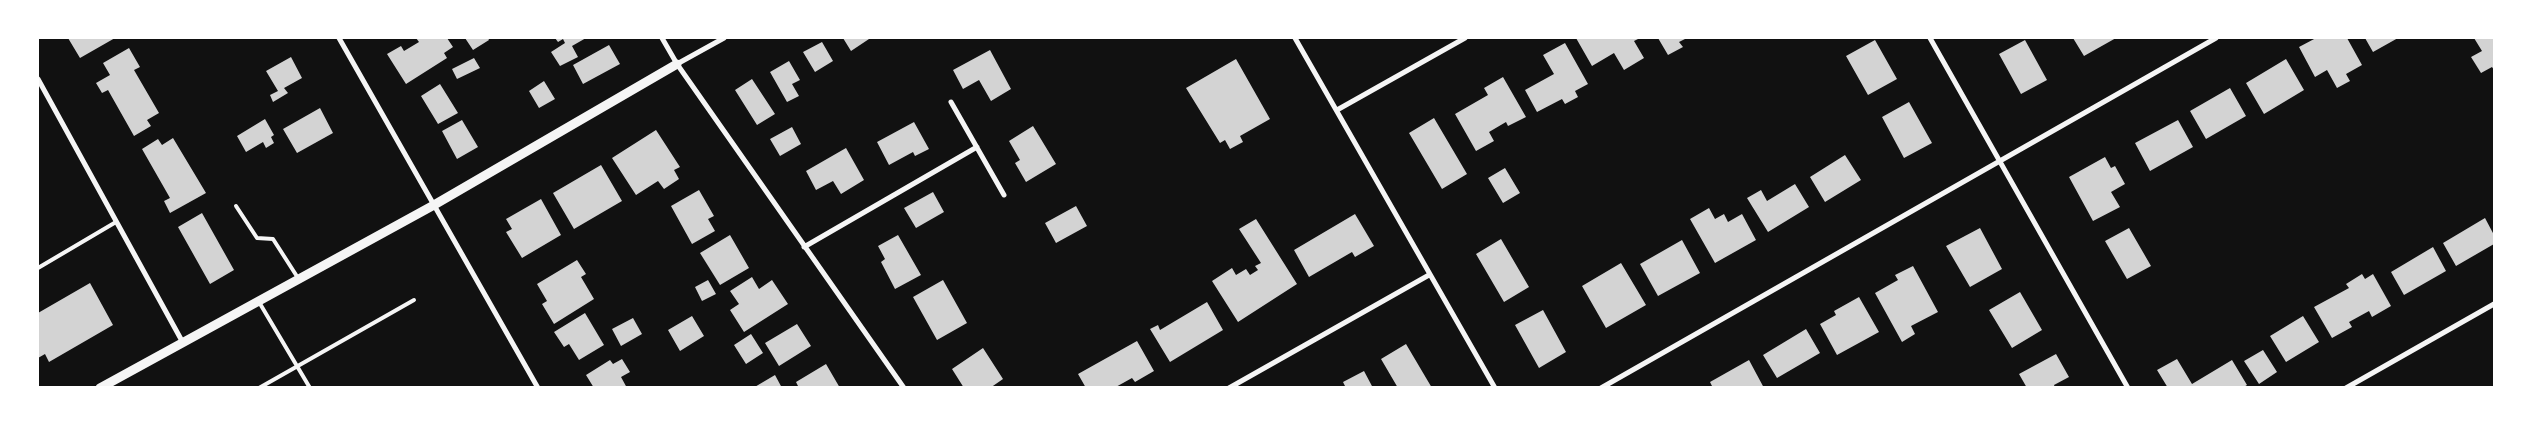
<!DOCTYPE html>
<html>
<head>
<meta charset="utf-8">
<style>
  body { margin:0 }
  #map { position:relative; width:2532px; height:425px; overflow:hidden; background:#111; font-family:Inter,sans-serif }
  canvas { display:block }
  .frame { position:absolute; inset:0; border:39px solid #fff; pointer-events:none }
</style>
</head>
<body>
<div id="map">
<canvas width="2532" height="425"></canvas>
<div class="frame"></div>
</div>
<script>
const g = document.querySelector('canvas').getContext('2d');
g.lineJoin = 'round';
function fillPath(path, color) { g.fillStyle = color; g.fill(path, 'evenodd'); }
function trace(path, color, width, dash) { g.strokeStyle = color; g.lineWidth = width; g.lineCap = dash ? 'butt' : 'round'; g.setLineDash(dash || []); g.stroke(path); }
fillPath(new Path2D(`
  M68,38H115L80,58Z
  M416,38H447L453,47L444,53L447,58L406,84L387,54L401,46L404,51L419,42Z
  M465,38H488L489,40L473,50Z
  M555,38H586L572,46L578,57L560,66L551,52L565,43L563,39L558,42Z
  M843,38H868L869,39L851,51Z
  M1576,38H1640L1634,41L1644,58L1624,70L1614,53L1592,66Z
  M1658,38H1687L1679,42L1683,47L1668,55Z
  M2073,38H2116L2084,56Z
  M2316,38H2347L2362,65L2346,74L2350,81L2337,88L2327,70L2315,77L2299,47Z
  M2365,38H2398L2373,52Z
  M2474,38H2494V70L2492,67L2481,73L2471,57L2482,51Z
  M1875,40L1897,79L1868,95L1846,56Z
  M2025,40L2047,80L2021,94L1999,54Z
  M822,42L833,61L815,72L803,52Z
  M1565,43L1588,84L1575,91L1578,97L1565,104L1562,99L1537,112L1525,90L1554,74L1543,55Z
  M609,45L620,64L583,84L573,65Z
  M129,48L140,67L134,70L159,113L147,120L151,126L134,136L108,90L102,93L96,83L110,75L103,63Z
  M990,50L1011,89L991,101L979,80L963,89L953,70Z
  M291,57L302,78L284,88L288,93L273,102L270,95L278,91L266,71Z
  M474,58L480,68L457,79L452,69Z
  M1236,59L1270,119L1240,136L1243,142L1230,149L1225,140L1220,143L1186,88Z
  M2286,59L2304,90L2264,114L2246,83Z
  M789,61L800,80L792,84L799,96L787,102L770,72Z
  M1503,77L1526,117L1508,126L1506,122L1489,132L1494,141L1476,151L1455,114L1488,95L1484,88Z
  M752,79L775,114L757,125L735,90Z
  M544,81L555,99L539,108L529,91Z
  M440,84L458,113L438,124L421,96Z
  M2230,88L2246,116L2206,139L2190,111Z
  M1909,102L1932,143L1904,158L1882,117Z
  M320,108L333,133L297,153L283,129Z
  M1434,118L1467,174L1442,189L1409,133Z
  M265,119L274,135L271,137L274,143L266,148L263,142L246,152L237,136Z
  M462,120L478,147L457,159L442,131Z
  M2178,120L2193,147L2150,171L2135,143Z
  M914,122L929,149L915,156L913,152L889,165L877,142Z
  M1033,126L1056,164L1026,182L1015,163L1020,160L1009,141Z
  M792,127L801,144L780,156L770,139Z
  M656,130L680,167L674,170L679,179L664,189L658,181L636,195L612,158Z
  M173,138L206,193L170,213L164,201L170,198L142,149L158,139L162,145Z
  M846,148L864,180L841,194L833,181L816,190L806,171Z
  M1845,155L1861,180L1825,202L1810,177Z
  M2105,157L2111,168L2115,166L2125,184L2111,192L2120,207L2093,221L2069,177Z
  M601,165L622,201L574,229L553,193Z
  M1505,168L1520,193L1503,203L1488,178Z
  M1795,184L1809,207L1768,232L1747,198L1761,190L1767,201Z
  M699,190L714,216L708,219L715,231L692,244L671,206Z
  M933,192L944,212L916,228L904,208Z
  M541,199L561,235L522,258L506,232L512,229L506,219Z
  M1076,206L1087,226L1056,243L1045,223Z
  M1709,208L1715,219L1724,214L1728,222L1742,214L1756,240L1715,263L1690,219Z
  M202,213L234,270L210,284L178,227Z
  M1355,214L1374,246L1355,257L1352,252L1309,277L1294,250Z
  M2485,218L2494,235V244L2456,266L2443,243Z
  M1256,219L1297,284L1238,322L1212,281L1232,268L1236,275L1246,269L1250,275L1258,270L1255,266L1261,263L1239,229Z
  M1980,228L2002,269L1970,287L1946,246Z
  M2129,228L2151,266L2127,279L2105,241Z
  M730,235L749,268L720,285L700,253Z
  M898,235L921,275L895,289L881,262L885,259L878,246Z
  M1501,239L1529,287L1504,302L1476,254Z
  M1682,240L1700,273L1658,296L1640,264Z
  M2433,247L2446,271L2404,295L2391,272Z
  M577,260L586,274L581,277L594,299L554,324L542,304L547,301L537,284Z
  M1621,263L1646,305L1606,328L1582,286Z
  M1913,266L1938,312L1911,326L1915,334L1902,342L1875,293L1898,280L1895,275Z
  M2362,274L2365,279L2373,274L2391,306L2372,317L2369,311L2349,322L2352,327L2332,338L2314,307L2349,288L2346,284Z
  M752,277L759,289L772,280L788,304L744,332L730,310L739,304L730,291Z
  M708,280L716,294L702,301L695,287Z
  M943,280L967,323L937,340L913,297Z
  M90,283L113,325L49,362L45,354L38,358V313Z
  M2020,292L2042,330L2012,348L1989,310Z
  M1859,297L1879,332L1837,355L1820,324L1836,315L1834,311Z
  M1207,302L1223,330L1170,362L1150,329L1158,325L1160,330Z
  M1543,310L1566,352L1539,368L1515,325Z
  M585,313L604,345L579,360L569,344L564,347L554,332Z
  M692,316L704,336L680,351L668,330Z
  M2303,316L2319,342L2286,362L2270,336Z
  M633,318L642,334L621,346L612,329Z
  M797,324L811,346L779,366L765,343Z
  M1806,329L1820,353L1777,378L1763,355Z
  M751,334L763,353L746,364L734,345Z
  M1137,341L1154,371L1135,382L1132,378L1114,388H1086L1078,374Z
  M1406,344L1432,388H1398L1381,359Z
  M983,348L1003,379L990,388H964L952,369Z
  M2263,350L2277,372L2259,384L2244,361Z
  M2056,354L2069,377L2054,385L2055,388H2027L2019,374Z
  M622,359L630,372L621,377L627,388H594L586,375L610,360L613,364Z
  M2177,359L2192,384L2232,360L2247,385L2242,388H2168L2157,370Z
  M1749,360L1764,388H1713L1710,382Z
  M826,364L840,388H799L796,382Z
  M1364,371L1373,388H1346L1343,382Z
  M775,375L782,388H753Z`), '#d3d3d3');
trace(new Path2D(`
  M236,206L257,238L273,239L298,278
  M38,268L116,222
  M259,302L310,388
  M259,388L414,300`), '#f5f5f5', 4);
trace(new Path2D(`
  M339,38L538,388
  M662,38L677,64L904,388
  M1295,38L1495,388
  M1930,38L2128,388
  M677,64L724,38
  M38,79L182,341
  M951,102L1004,195
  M1337,110L1465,38
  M804,247L977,147
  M1229,388L1429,275
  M1601,388L2216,38
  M2346,388L2494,304`), '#f5f5f5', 5);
trace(new Path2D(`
  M100,388L434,205L677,64`), '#f5f5f5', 9);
</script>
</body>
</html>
